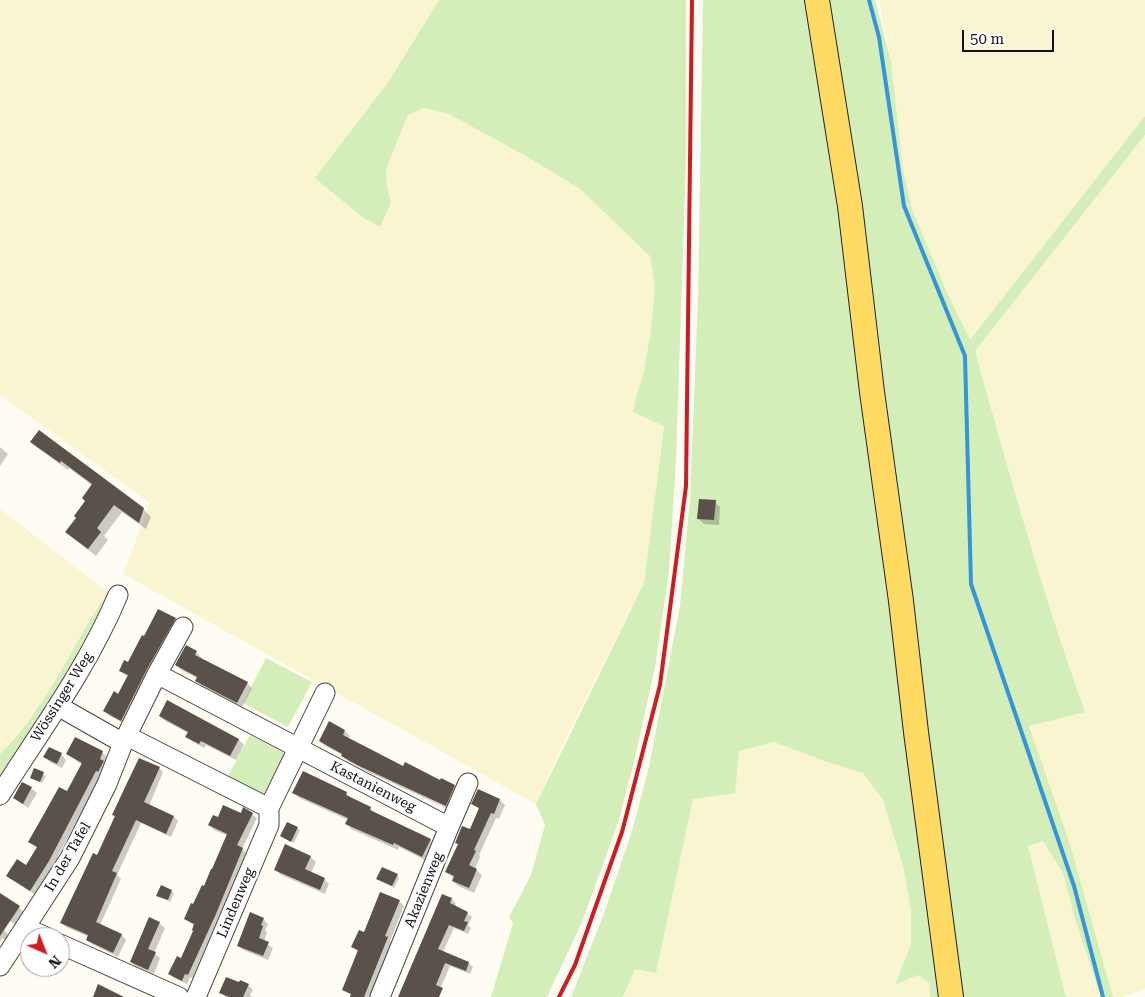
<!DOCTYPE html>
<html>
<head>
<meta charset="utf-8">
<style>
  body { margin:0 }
  #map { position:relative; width:1145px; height:997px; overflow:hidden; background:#fffdf3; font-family:"Roboto Serif",serif }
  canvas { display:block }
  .north { position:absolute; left:20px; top:927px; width:50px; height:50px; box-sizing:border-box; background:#fff; border:1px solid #9f9f9f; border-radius:50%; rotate:136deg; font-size:14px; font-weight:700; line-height:20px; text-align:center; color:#101010 }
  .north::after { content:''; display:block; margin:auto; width:18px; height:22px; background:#cd1c22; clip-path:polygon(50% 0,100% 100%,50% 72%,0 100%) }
  .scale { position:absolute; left:962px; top:30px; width:92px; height:22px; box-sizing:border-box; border:2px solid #101010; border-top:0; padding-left:6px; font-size:15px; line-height:18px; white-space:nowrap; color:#101010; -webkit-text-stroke:4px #fff; paint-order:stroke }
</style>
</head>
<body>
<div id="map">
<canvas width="1145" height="997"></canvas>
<div class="north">N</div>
<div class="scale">50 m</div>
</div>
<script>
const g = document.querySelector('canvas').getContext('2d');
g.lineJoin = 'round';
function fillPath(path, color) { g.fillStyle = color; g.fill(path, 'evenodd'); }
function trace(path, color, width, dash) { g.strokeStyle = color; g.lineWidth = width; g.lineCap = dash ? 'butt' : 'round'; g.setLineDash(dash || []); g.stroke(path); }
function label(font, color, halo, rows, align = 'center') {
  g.font = font + ' "Roboto Serif",serif'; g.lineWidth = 5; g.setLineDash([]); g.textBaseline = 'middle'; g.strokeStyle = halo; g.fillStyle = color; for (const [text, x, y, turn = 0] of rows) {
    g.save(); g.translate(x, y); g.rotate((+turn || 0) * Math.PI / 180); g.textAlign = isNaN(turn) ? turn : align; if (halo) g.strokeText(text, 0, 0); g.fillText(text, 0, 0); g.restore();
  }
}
fillPath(new Path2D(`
  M0,0H439L389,81L316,178L362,217L380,227L391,203L387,186L386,169L408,115L424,108L449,114L524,155L580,189L650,256L655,286L651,330L643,376L636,397L664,425L644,583L559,752L536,804L123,574L150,503L0,395Z
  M879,0H1145V116L970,341L948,295L912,209L903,169L891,61Z
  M1145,135V989L1123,997H1113L1070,844L1029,726L1084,711L1059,641L1032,552L975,351Z
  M0,509L108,592L95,611L38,710L0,754Z
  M774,742L824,761L863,773L883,800L904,870L911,911V944L895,984L918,975L929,983L930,997H623L635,968L656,973L693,799L739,751Z
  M1043,841L1063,873L1075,919L1101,997H1066L1028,846Z`), '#f8f5d0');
fillPath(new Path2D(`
  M439,0H686V162L676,460L669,572L655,667L635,758L618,823L582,922L547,997H491L513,923L509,917L531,875L545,825L536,804L644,583L664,426L633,412L636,397L643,376L651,330L655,286L650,256L580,189L524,155L449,114L424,108L408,115L386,169L387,186L391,203L380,227L362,217L315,178L389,81Z
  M703,0H810L817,40L943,997H930L929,983L918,975L895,985L911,944V911L904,870L883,800L863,773L824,761L774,742L739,751L735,793L693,799L656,973L635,969L623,997H571L605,911L632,831L649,767L680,606L690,499L698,298Z
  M824,0H875L891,61L903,169L912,209L948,295L970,340L1145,116V135L975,351C1009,472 1042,593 1085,712L1029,726L1070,844L1113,997H1101L1075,919L1063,873L1043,841L1028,846L1066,997H957Z
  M108,592L115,598L0,789V754C47,708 71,646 108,592Z
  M266,658L312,682L288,727L243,703Z
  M250,735L286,754L264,797L227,778Z`), '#d4eeb9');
fillPath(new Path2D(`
  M31,442L143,509L151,517L146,529L122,512L104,536L108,540L96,556L74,539L67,532L87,501L93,486L69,468L68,470L39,449Z
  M0,447L8,454L0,466Z
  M715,502L720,507L719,525L704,524L698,518Z
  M159,611L176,619L181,624L127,725L110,716L105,711L118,695L128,677L121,671L129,664Z
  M196,652L201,657L200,659L247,683L252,688L242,707L202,686L196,681L198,678L181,670L176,665Z
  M168,701L239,740L244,745L236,760L206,745L204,748L192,741L187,736L188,733L165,721L160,716Z
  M345,731L350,736L348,739L403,768L454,786L459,791L451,810L364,770L348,761L343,755L325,746L320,741Z
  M102,752L107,757L104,763L108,767L103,775L101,774L53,866L35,895L8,876L27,866L38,848L30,842L67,792L82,765L68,754Z
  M61,754L66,760L62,768L50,762L45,757Z
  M159,768L163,772L149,806L174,817L178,821L171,837L141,823L117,875L121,879L100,925L122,935L126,940L118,957L92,944L87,940L89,937L66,927L62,923L97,857L116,817L114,815Z
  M35,770L46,776L42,783L32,777Z
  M31,788L37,793L28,808L14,798Z
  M478,791L500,800L505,805L499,819L496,818L479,855L480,857L475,869L482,875L474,893L458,886L453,881L454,878L447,872L459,845L456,843L471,831L480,810L473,804Z
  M294,792L346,793L351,798L370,808L375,813L430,840L435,845L427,861L399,847L398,850L351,829L346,823L348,820L299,798Z
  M244,809L257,818L242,849L247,854L211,940L210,939L193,979L190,977L187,984L174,978L170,974L182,960L195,931V926L185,919L205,888L228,836L214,830L209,825L218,819L241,815Z
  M287,823L300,830L294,843L281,836Z
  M311,857L316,862L311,873L324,879L329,884L325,894L281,875L276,870Z
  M397,875L399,878L394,888L380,880Z
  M171,891L174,893L170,902L158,896Z
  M0,894L24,912L16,925L0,914Z
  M442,895L452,899L456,904L455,907L467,913L472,917L468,925L471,928L468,934L454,928L443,952L469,963L473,967L470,974L450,966L437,996L399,997Z
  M399,901L404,906L390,941L392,943L371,997H350L351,995L343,989L358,952L353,947L365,933Z
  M150,919L159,923L165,928L154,953L160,958L154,974L136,967L131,962Z
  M263,919L268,924L265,930L267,932L264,942L273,948L268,960L243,950L238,945Z
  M0,927L11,936L7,941L2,938L0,942Z
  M248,985L253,990L250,995L252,997H225L221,992Z`), '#0003');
trace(new Path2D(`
  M869,0L879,37L904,206L965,356L971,584L1074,886L1103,997`), '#3495d8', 4);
fillPath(new Path2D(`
  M39,430L144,508L139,523L114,505L97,528L101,532L88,549L65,532L76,518L74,516L85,501L82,498L92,484L61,461L60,463L30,442Z
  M699,499L716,500L714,520L697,519Z
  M158,609L176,618L147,669L121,721L103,711L114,691L118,694L128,675L119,671L124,660L128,662L142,635L144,636Z
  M186,645L197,651L195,655L248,682L237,703L195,681L197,677L175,665Z
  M167,700L239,739L230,756L201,741L199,744L185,737L188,732L159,716Z
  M329,721L345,730L343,735L403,766L405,762L440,780L441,778L455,785L446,806L357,765L341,756L342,754L319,741Z
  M75,737L103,751L100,759L104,761L98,772L96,771L49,861L30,891L6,876L17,859L26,865L37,847L28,842L44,814L59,787L67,791L82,763L66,754Z
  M49,747L62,753L57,764L43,757Z
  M139,758L160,767L144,802L174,816L166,834L136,820L112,871L117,873L96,922L122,934L113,953L86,940L88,935L60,923L93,853L97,855L115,816L112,815L127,783Z
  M34,768L44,772L40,782L30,778Z
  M303,771L347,792L346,795L371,807L370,810L431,839L422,857L394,843L393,845L345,824L348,818L292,793Z
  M22,782L32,787L23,804L13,798Z
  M478,789L500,799L494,814L491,813L474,850L476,851L469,865L477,869L469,888L452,881L454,876L445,872L458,844L455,843L462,826L470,829L479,808L471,804Z
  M223,805L241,813L243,807L253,813L237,845L243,848L216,914L188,975L185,974L182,981L168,974L177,956L181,958L193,931L192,930L194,924L184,919L191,903L193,904L202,885L204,886L211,869H212L227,834L208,825L213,815L218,817Z
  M287,822L298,827L291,842L280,836Z
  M285,844L311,856L305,869L325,878L320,890L274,870Z
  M382,867L398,874L392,886L376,879Z
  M161,885L172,890L168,900L156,896Z
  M380,892L400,900L385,936L388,937L364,997H350L351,994L342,990L358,950L351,947L359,930L364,932Z
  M0,893L20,906L0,936Z
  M442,894L452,898L450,903L468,912L464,921L468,922L464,931L449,925L438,949L469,962L466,971L445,963L436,985L443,988L439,997H398Z
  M250,912L264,918L261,925L263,926L259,938L269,942L263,956L237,946Z
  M149,917L160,922L148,949L156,952L148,970L130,962Z
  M226,977L239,982L240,980L249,984L243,997H229L219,993Z
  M98,984L124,997H93Z`), '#5a514b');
const minor = new Path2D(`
  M157,674L449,827
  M127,736L269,808
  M123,743L157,674L183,627
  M0,795C41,730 88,667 118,595
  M26,928L46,937
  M60,944L179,997
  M0,966L70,858L107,784L123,743L58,706
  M196,997L269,825V808L325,693
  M380,997L449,827L468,783`);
const major = new Path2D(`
  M817,0L850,206L872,392L901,601L916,732L951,997`);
trace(minor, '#434343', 21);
trace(major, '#212121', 26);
trace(minor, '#fff', 19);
trace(major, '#ffdb63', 24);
trace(new Path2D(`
  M559,997L575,965L622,832L660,685L686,486L692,0`), '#cd1c22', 4);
label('14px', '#101010', '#fff', [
  ["Wössinger Weg",62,697,-58],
  ["Kastanienweg",373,787,27],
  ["In der Tafel",68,857,-60],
  ["Akazienweg",424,890,-68],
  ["Lindenweg",236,903,-67]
]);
</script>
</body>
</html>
